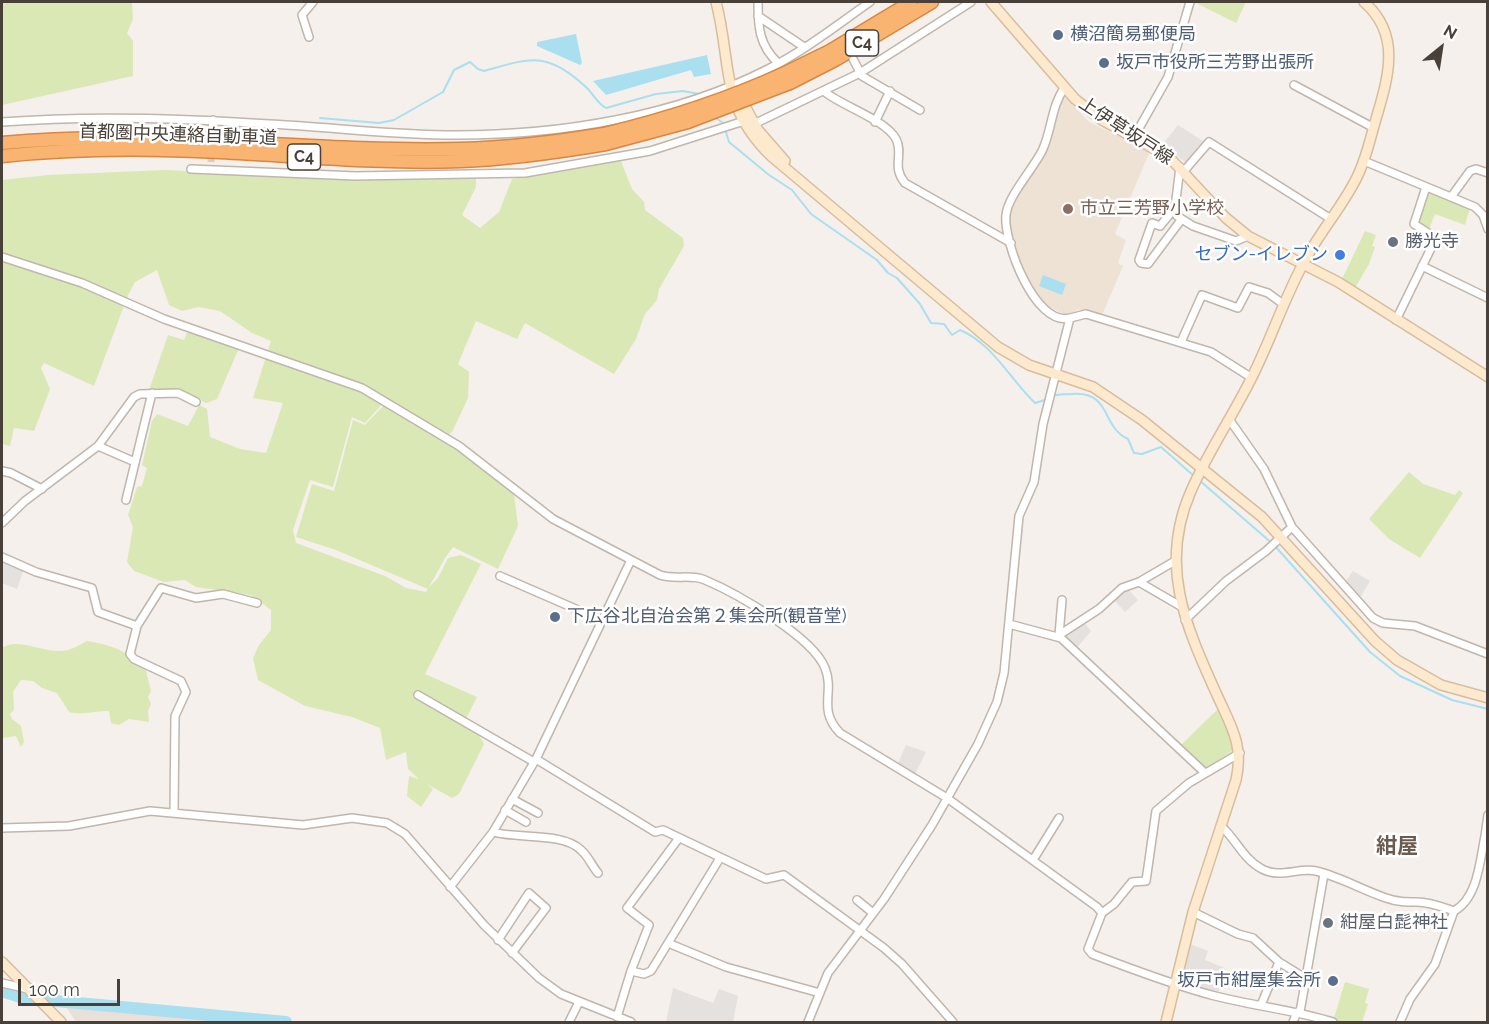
<!DOCTYPE html>
<html>
<head>
<meta charset="utf-8">
<style>
  body { margin:0 }
  #map { position:relative; width:1489px; height:1024px; overflow:hidden; background:#f5f0eb; font-family:Raleway,sans-serif }
  canvas { display:block }
  .frame { position:absolute; inset:0; border:3px solid #494039; pointer-events:none }
  .north { position:absolute; left:1411px; top:18px; width:60px; height:60px; -webkit-text-stroke:4px #fff; paint-order:stroke; rotate:30deg; font-size:16px; font-weight:700; line-height:24px; text-align:center; color:#494039 }
  .north::after { content:''; display:block; margin:auto; width:21px; height:27px; background:#494039; clip-path:polygon(50% 0,100% 100%,50% 72%,0 100%) }
  .scale { position:absolute; left:18px; top:979px; width:102px; height:27px; box-sizing:border-box; border:3px solid #494039; border-top:0; padding-left:8px; font-size:18px; line-height:21px; white-space:nowrap; color:#494039; -webkit-text-stroke:4px #fff; paint-order:stroke }
</style>
</head>
<body>
<div id="map">
<canvas width="1489" height="1024"></canvas>
<div class="frame"></div>
<div class="north">N</div>
<div class="scale">100 m</div>
</div>
<script>
const g = document.querySelector('canvas').getContext('2d');
g.lineJoin = 'round';
function fillPath(path, color) { g.fillStyle = color; g.fill(path, 'evenodd'); }
function trace(path, color, width, dash) { g.strokeStyle = color; g.lineWidth = width; g.lineCap = dash ? 'butt' : 'round'; g.setLineDash(dash || []); g.stroke(path); }
function label(font, color, halo, rows, align = 'center') {
  g.font = font + ' Raleway,"Noto Sans JP",sans-serif'; g.lineWidth = 5; g.setLineDash([]); g.textBaseline = 'middle'; g.strokeStyle = halo; g.fillStyle = color; for (const [text, x, y, turn = 0] of rows) {
    g.save(); g.translate(x, y); g.rotate((+turn || 0) * Math.PI / 180); g.textAlign = isNaN(turn) ? turn : align; if (halo) g.strokeText(text, 0, 0); g.fillText(text, 0, 0); g.restore();
  }
}
fillPath(new Path2D(`
  M64,1004L262,1022H76Z`), '#e9e1d9');
fillPath(new Path2D(`
  M1065,97L1089,122L1150,151L1115,234L1126,240L1118,263L1123,266L1102,315L1078,309L1067,316L1042,303L1025,277L1009,224V213L1036,166L1057,108Z`), '#eee2d5');
fillPath(new Path2D(`
  M2,2H132L133,19L127,33L133,41V76L2,105Z
  M1194,2H1246L1236,23Z
  M621,161L632,189L644,202L645,210L683,238L684,246L659,289L657,300L645,314L636,339L614,374L525,323L517,339L476,321L458,364L469,372L468,398L452,432L448,435L443,433L387,399L365,423L352,417L333,487L310,480L293,530L296,543L385,576L406,588L426,592L428,589L336,550L296,537L312,484L334,491L353,420L365,425L384,405L452,445L514,494L518,526L498,569L453,547L445,558L429,587L438,578L448,558L461,555L481,564L425,674L477,697L466,719C469,731 480,733 484,744L459,794L452,798L427,784L433,789L421,807L407,796L409,776L419,779L408,769L406,752L386,760L380,728L352,717L305,706L258,680L253,658L259,645L271,630V610L251,595L196,587L185,580L164,582L134,571L127,562L133,527L128,515L137,487L142,486L147,468L142,465L152,421L157,414L188,426L199,405L207,409L210,437L240,449L266,453L283,403L253,398L271,341L252,333L220,311L199,307L182,311L169,305L157,270L135,282L128,295L94,386L44,363L41,368L50,389L34,431L14,428L10,446L2,444V180L48,175L165,170L375,180L476,178V187L462,215L480,228L499,212L512,179Z
  M1429,191L1470,208L1465,225L1435,214L1429,229L1416,224L1426,192Z
  M1365,231L1376,235L1372,246L1375,247L1369,264L1355,288L1342,279Z
  M188,330L239,348L217,399L206,403L177,390H149L168,335L184,340Z
  M1409,472L1423,484L1455,495L1459,490L1463,493L1420,558L1389,539L1369,519Z
  M87,641C99,643 114,646 125,653C132,657 136,663 145,667L151,691L148,697L151,704L148,711L149,722L129,719L119,725L111,723L109,711C94,710 84,716 69,712L57,693L42,688L33,681L21,680L13,692L14,710L10,714L12,719L21,726L24,742L21,747L16,736L2,738V648C16,637 43,652 59,651C70,651 78,646 87,641Z
  M1218,709L1233,744L1232,751L1205,769L1181,745Z
  M1345,982L1369,989L1365,1003L1368,1004L1362,1022L1333,1021Z`), '#dae8b5');
fillPath(new Path2D(`
  M1178,125L1203,141L1204,145L1186,163L1163,144Z
  M2,559L24,569L17,589L2,583Z
  M1353,571L1370,581L1361,596H1357L1345,582Z
  M1126,587L1138,600L1125,612L1112,598Z
  M1084,622L1091,631L1076,649L1065,638L1066,634Z
  M906,745L926,752L914,776L897,765Z
  M1190,944L1208,951L1205,960L1225,968L1218,994L1186,984L1182,978Z
  M673,988L713,1003L719,989L738,996L733,1022H666Z`), '#e4e1df');
fillPath(new Path2D(`
  M576,34L582,63L580,65L537,46V42Z
  M707,55L711,74L694,77L691,70L606,95L593,81Z
  M1043,275L1066,284L1062,295L1039,286Z`), '#aadfef');
trace(new Path2D(`
  M714,117L725,124
  M320,118L379,123L394,120L443,92L454,70L470,62L478,69L484,71C530,58 547,50 587,88C594,95 597,103 606,108L656,94L683,91L699,94
  M725,129L729,142L769,175L792,190L811,214L877,260L888,273L897,278L920,304L931,323L944,324L952,335L960,330C993,344 1010,379 1035,403L1048,399
  M1053,396C1060,393 1065,395 1072,394C1112,391 1101,427 1128,439L1134,453L1142,454L1161,447L1194,476
  M1199,480L1274,545L1370,652L1400,676L1452,700L1488,709`), '#aadfef', 2);
trace(new Path2D(`
  M2,991L23,998L286,1022`), '#aadfef', 12);
trace(new Path2D(`
  M211,162L212,149`), '#d3cdc7', 7, [7, 3.5]);
const street = new Path2D(`
  M758,2C758,27 759,45 778,63
  M758,16L804,47
  M309,37L302,15L313,2
  M853,59L862,76L920,110
  M1294,85L1374,128
  M1065,87C1051,106 1052,130 1042,151C1033,169 1008,196 1006,215C1003,241 1035,327 1070,318
  M825,92C842,106 886,120 896,139C904,155 891,166 905,183L1011,243
  M2,122C91,115 180,118 269,124C331,127 393,135 455,135C560,135 674,117 768,69C804,51 837,25 870,2
  M875,122L890,91
  M754,124L860,73L971,2
  M212,131L213,120
  M1134,137L1168,77L1190,2
  M1364,161L1475,207L1483,215L1488,229
  M1180,167L1175,208L1177,216L1193,226L1236,241L1248,236
  M191,169L356,176L525,173L650,151L744,121
  M1184,171L1209,142L1331,219
  M1451,197L1470,171L1476,169L1488,173
  M1175,208L1160,226L1152,223L1139,260L1141,263L1148,264L1181,220
  M2,257L82,283L164,319L362,388L459,446L553,519L660,575C674,580 692,574 705,580C736,593 813,637 825,668C835,693 817,709 840,733L947,798L1097,907L1102,913L1088,949L1092,954C1132,969 1173,985 1215,996C1254,1006 1294,1010 1333,1022
  M1422,266L1488,298
  M1396,320L1436,238L1414,224L1426,187
  M1181,342L1202,295L1238,308L1249,287L1268,293L1283,304
  M1229,419L1264,469L1292,527L1373,618L1383,623L1415,626L1488,654
  M98,446L135,462
  M2,471L11,473L42,489
  M126,500L152,393
  M2,523L25,501L98,446L134,397L140,394L178,393L196,402
  M2,557L36,572L92,588L98,612L137,626L130,654L134,659L181,681L186,692L175,716L174,813
  M500,576L601,620
  M1139,582L1175,561
  M1185,620L1226,581L1266,551L1292,527
  M1009,624L1061,638L1205,773
  M137,626L161,588L196,598L223,594L257,603
  M1059,635L1099,609L1122,588L1139,582L1182,607
  M1059,635L1062,600
  M418,695L534,762
  M536,759L655,832L663,830L766,879L784,875L884,948L902,964L953,1022
  M512,799L538,813
  M505,810L526,822
  M1488,815L1485,836L1488,837
  M1221,826C1236,839 1243,859 1262,869C1281,879 1298,867 1316,871C1341,877 1362,890 1386,898C1397,902 1406,902 1417,902C1430,902 1442,907 1454,911
  M2,828L69,826L150,811L303,825L352,818L387,823L405,834L484,925L539,978L561,994L631,1022
  M493,832C517,839 563,832 581,850C588,856 592,866 598,873
  M1033,860L1059,818
  M450,887L493,832L536,759L631,560
  M857,900L873,913
  M1193,912L1238,934L1253,938L1279,962L1305,978
  M1102,913L1114,904L1132,882L1146,881L1156,811L1189,783L1240,753
  M498,940L529,893L546,908L512,953
  M668,943L726,967L820,993
  M631,971L644,974L651,971L720,858
  M2,983L28,989
  M1261,1005L1279,962
  M1300,1012L1324,874
  M617,1017L631,971L649,925L627,908L679,838
  M569,1022L579,1002
  M808,1022L828,973L884,899L932,825L978,744L997,702L1004,673L1019,516L1034,482L1043,424L1070,318L1086,314L1211,352L1252,378
  M1293,1022L1297,1012
  M1400,1022L1410,999L1435,964L1454,911C1478,898 1480,860 1485,836`);
const secondary = new Path2D(`
  M716,2C732,63 719,106 771,156L998,347L1029,365L1093,387L1142,420L1262,517L1375,641L1397,660L1441,685L1488,698
  M991,2L1075,99L1102,120L1169,157L1226,218L1248,236L1338,282L1488,377
  M740,97L758,130L785,161
  M2,962L61,1022
  M1166,1022L1193,912L1236,780C1244,745 1231,726 1217,695C1186,626 1158,566 1191,491C1208,452 1232,417 1251,379C1270,342 1283,301 1303,264C1318,234 1341,209 1356,179C1366,160 1370,139 1376,119C1388,78 1402,35 1364,2`);
const highway = new Path2D(`
  M785,73L830,51L911,2
  M790,83L835,60L932,2
  M2,143C155,128 306,153 460,149C508,148 556,142 604,134
  M2,156C74,148 147,148 220,152C300,156 381,164 461,161C510,159 558,152 606,144`);
trace(street, '#c0b6ad', 10);
trace(secondary, '#d6bd9e', 12);
trace(highway, '#da8640', 15);
trace(street, '#fff', 7);
trace(secondary, '#fde9cd', 9);
trace(highway, '#fab471', 12);
const highwayBridge = new Path2D(`
  M604,134C667,119 726,100 785,73
  M606,144L688,122L790,83`);
trace(highwayBridge, '#da8640', 15, []);
trace(highwayBridge, '#fab471', 12);
for (const [x, y, r, color] of [
  [1058,35,6,"#5c6f8a"],
  [1104,63,6,"#5c6f8a"],
  [1068,209,6,"#8d6e63"],
  [1393,242,6,"#6b7280"],
  [1340,255,6,"#3f7fe0"],
  [555,617,6,"#5c6f8a"],
  [1328,923,6,"#6b7280"],
  [1333,981,6,"#5c6f8a"]
]) { const dot = new Path2D(); dot.arc(x, y, r, 0, 2 * Math.PI); g.fillStyle = color; g.fill(dot); trace(dot, '#fff', 2); }
for (const [x, y, w] of [
  [862,43,33],
  [304,157,33]
]) { const box = new Path2D(); box.roundRect(x - w / 2, y - 13, w, 26, 4.5); g.fillStyle = '#fff'; g.fill(box); trace(box, '#494039', 1.5); }
label('bold 16px', '#494039', null, [
  ["C4",862,43],
  ["C4",304,157]
]);
label('18px', '#4e5e75', '#fff', [
  ["横沼簡易郵便局",1070,35],
  ["坂戸市役所三芳野出張所",1116,63],
  ["下広谷北自治会第２集会所(観音堂)",567,617],
  ["坂戸市紺屋集会所",1321,981,"right"]
], 'left');
label('18px', '#494039', '#fff', [
  ["上伊草坂戸線",1126,131,33],
  ["首都圏中央連絡自動車道",178,135,2]
]);
label('18px', '#785e54', '#fff', [
  ["市立三芳野小学校",1080,209]
], 'left');
label('18px', '#5b616d', '#fff', [
  ["勝光寺",1405,242],
  ["紺屋白髭神社",1340,923]
], 'left');
label('18px', '#366cbe', '#fff', [
  ["セブン-イレブン",1328,255]
], 'right');
label('bold 21px', '#6c5c50', '#fff', [
  ["紺屋",1397,847]
]);
</script>
</body>
</html>
